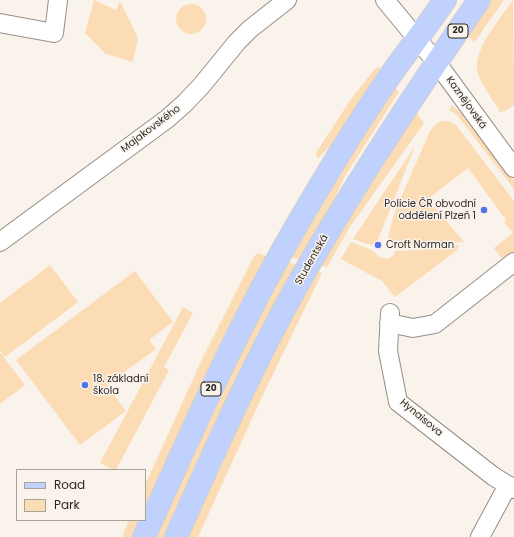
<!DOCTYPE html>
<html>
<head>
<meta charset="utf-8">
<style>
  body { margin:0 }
  #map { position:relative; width:514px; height:537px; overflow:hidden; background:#faf3eb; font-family:Poppins,sans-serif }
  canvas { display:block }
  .legend { position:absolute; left:16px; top:469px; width:130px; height:52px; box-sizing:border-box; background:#faf3eb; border:1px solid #a7a29c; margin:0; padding:5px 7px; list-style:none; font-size:12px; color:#2b2825 }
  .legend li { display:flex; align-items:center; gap:8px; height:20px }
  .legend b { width:20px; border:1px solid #a7a29c }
</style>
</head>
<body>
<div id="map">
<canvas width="514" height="537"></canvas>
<ul class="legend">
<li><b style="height:5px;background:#c1d1fd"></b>Road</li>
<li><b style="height:11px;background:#fbdcb5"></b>Park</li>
</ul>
</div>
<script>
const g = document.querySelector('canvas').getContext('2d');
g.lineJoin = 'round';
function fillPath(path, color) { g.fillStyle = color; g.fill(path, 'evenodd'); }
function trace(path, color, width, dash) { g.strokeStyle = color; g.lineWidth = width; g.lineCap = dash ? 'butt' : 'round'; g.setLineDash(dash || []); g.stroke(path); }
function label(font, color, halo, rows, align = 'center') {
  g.font = font + ' Poppins,sans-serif'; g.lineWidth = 3; g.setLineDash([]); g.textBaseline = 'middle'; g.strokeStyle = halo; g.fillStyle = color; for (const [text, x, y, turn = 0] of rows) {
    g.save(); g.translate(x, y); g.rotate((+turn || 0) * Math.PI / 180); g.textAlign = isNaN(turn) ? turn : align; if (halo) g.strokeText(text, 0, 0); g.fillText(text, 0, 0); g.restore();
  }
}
fillPath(new Path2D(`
  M94,0L116,10L120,1L138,38L133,62L106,54L85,33Z
  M490,0H504L474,43L467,33Z
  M513,0L514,105L505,111L500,112C493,100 483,87 478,74C471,51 500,19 513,0Z
  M176 19a15 15 0 1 1 30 0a15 15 0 1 1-30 0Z
  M378,67L384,71L338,137L319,158L317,157L316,153L351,99L374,70Z
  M394,86L399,92L345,176L327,215L303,260L289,257L332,184Z
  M452,105L462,114L514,181V189L457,115L449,110Z
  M415,111L424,123L350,227L327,267L319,265Z
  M443,121H448L456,125L514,201V254L504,259L501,258L494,248L513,233L504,222L506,220L468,168L428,199L464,242L396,246L388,237L394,214L429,133C432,127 436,123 443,121Z
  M415,146L377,242L373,245L364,243L353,239Z
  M351,242L372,250L379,257L388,259L393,256L395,251L421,250L459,245L456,251L395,297L382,281L341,259Z
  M258,253L268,257L145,513V485L203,357L254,256Z
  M286,262L299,265L166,537H154L195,447Z
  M50,265L78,302L5,357L0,350V303Z
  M316,270L322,273L261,399L198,537H186L247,403Z
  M135,271L173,322L149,340L156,349L107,385L126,411L80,445L16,360Z
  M183,307L193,313L164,367L169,370L116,470H114L100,463Z
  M0,352L25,385L0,404Z
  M129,520H142L134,537H122Z`), '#fbdcb5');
const street = new Path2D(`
  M385,0L437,63L514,168
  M0,23L54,33L58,0
  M0,242L167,119L185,103L202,85L237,42L250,29L287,0
  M390,313L388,351L398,402L493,476L514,489
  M389,323L413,328L435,324L514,262
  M480,537L508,485`);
const primary = new Path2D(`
  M144,537C189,438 232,339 286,244C319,186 354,128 392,73C409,49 428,25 445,0
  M176,537C213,454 250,371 294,291C350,191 414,95 479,0`);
trace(street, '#958f87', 20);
trace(primary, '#d0d0cf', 24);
trace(street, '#fff', 18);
trace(primary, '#c1d1fd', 22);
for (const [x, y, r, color] of [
  [484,210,4,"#5174e8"],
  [378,245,4,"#5174e8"],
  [85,385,4,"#5174e8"]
]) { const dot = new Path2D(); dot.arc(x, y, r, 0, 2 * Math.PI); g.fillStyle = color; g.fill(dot); trace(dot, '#faf3eb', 1.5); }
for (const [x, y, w] of [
  [458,31,20],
  [211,389,20]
]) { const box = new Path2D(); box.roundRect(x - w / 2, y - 7, w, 14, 3); g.fillStyle = '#faf3eb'; g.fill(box); trace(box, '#2b2825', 1); }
label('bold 9px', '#2b2825', null, [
  ["20",458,31],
  ["20",211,389]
]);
label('10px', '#2b2825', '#faf3eb', [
  ["Kaznějovská",466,103,54],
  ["Majakovského",151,129,-37],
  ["Studentská",312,260,-60],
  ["Hynaisova",421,418,40]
]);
label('10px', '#2b2825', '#faf3eb', [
  ["Policie ČR obvodní",476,204,"right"],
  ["oddělení Plzeň 1",476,216,"right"],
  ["Croft Norman",386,245],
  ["18. základní",93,379],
  ["škola",93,391]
], 'left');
</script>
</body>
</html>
